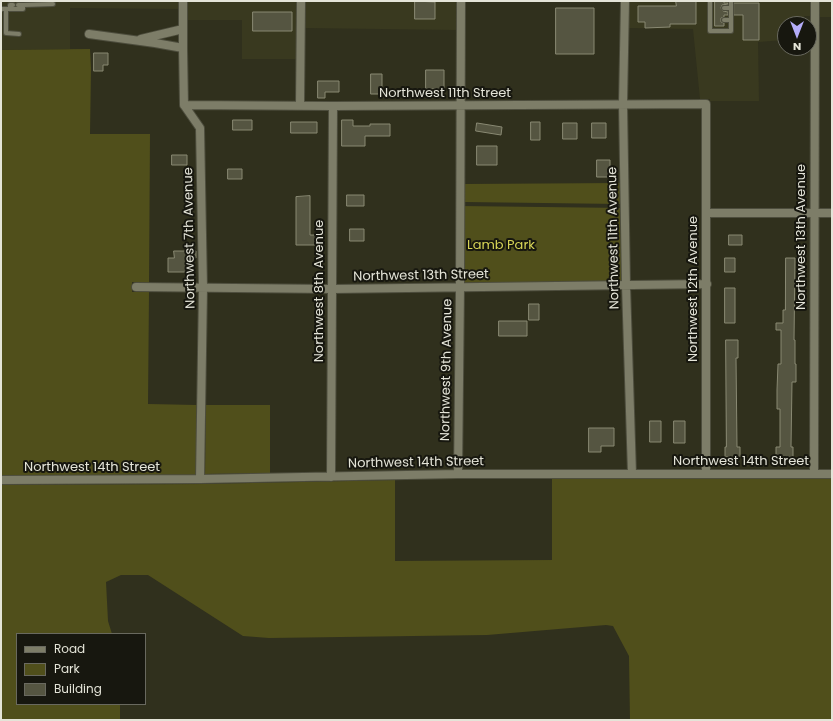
<!DOCTYPE html>
<html>
<head>
<meta charset="utf-8">
<style>
  body { margin:0 }
  #map { position:relative; width:833px; height:721px; overflow:hidden; background:#30301d; font-family:Poppins,sans-serif }
  canvas { display:block }
  .frame { position:absolute; inset:0; border:2px solid #e4e4d8; pointer-events:none }
  .legend { position:absolute; left:16px; top:633px; width:130px; height:72px; box-sizing:border-box; background:#17170f; border:1px solid #69695f; margin:0; padding:5px 7px; list-style:none; font-size:12px; color:#e4e4d8 }
  .legend li { display:flex; align-items:center; gap:8px; height:20px }
  .legend b { width:20px; border:1px solid #69695f }
  .north { position:absolute; left:777px; top:16px; width:40px; height:40px; box-sizing:border-box; background:#17170f; border:1px solid #69695f; border-radius:50%; rotate:180deg; font-size:11px; font-weight:700; line-height:16px; text-align:center; color:#e4e4d8 }
  .north::after { content:''; display:block; margin:auto; width:14px; height:18px; background:#b4acf9; clip-path:polygon(50% 0,100% 100%,50% 72%,0 100%) }
</style>
</head>
<body>
<div id="map">
<canvas width="833" height="721"></canvas>
<div class="frame"></div>
<ul class="legend">
<li><b style="height:5px;background:#7d7d68"></b>Road</li>
<li><b style="height:11px;background:#504f1b"></b>Park</li>
<li><b style="height:11px;background:#555541"></b>Building</li>
</ul>
<div class="north">N</div>
</div>
<script>
const g = document.querySelector('canvas').getContext('2d');
g.lineJoin = 'round';
function fillPath(path, color) { g.fillStyle = color; g.fill(path, 'evenodd'); }
function trace(path, color, width, dash) { g.strokeStyle = color; g.lineWidth = width; g.lineCap = dash ? 'butt' : 'round'; g.setLineDash(dash || []); g.stroke(path); }
function label(font, color, halo, rows, align = 'center') {
  g.font = font + ' Poppins,sans-serif'; g.lineWidth = 4; g.setLineDash([]); g.textBaseline = 'middle'; g.strokeStyle = halo; g.fillStyle = color; for (const [text, x, y, turn = 0] of rows) {
    g.save(); g.translate(x, y); g.rotate((+turn || 0) * Math.PI / 180); g.textAlign = isNaN(turn) ? turn : align; if (halo) g.strokeText(text, 0, 0); g.fillText(text, 0, 0); g.restore();
  }
}
fillPath(new Path2D(`
  M1,1H179V9L70,8V49L1,50Z
  M188,1H297L296,59H242V20H187Z
  M306,1H456V30L305,28Z
  M629,1H810V16H804L805,24H785V40L758,42L759,101H710V99H700L693,29L629,28Z
  M819,1H832V17H819Z`), '#39391f');
fillPath(new Path2D(`
  M90,49L91,68L90,134H150L149,283L132,282V292H149L148,404L197,405L196,475H1V50Z
  M620,183L621,204L464,202L465,184Z
  M460,206L625,208L626,285L460,288Z
  M206,405H270V473L205,474Z
  M632,478L832,479V720H630L629,656L613,626L606,625L487,635L269,638L243,636L148,575H121L106,582L108,621L112,634H17V704H120V720H1V485L204,484L395,480V561L552,560V479Z`), '#504f1b');
const building = new Path2D(`
  M415,1L435,2V19H415Z
  M676,1H696V24H670V27L645,28V22H638V6H676Z
  M715,1H724V3H728V4L722,5L721,8L723,11L728,12V15H724V17L721,18V22L724,23V26H715Z
  M734,3H759V40H743V15H734Z
  M556,8H594V54H556Z
  M253,12H292V31H253Z
  M94,53H108V65H103V71H94Z
  M426,70H444V89H426Z
  M371,74H382V94H371Z
  M318,81H339V92H325V98H318Z
  M233,120H252V130H233Z
  M342,120H353V126H370V124H390V136H365V146H342Z
  M291,122H317V133H291Z
  M531,122H540V140H531Z
  M477,123L502,127L501,135L476,131Z
  M563,123H577V139H563Z
  M592,123H606V138H592Z
  M477,146H497V165H477Z
  M172,155H187V165H172Z
  M597,160H610V177H597Z
  M228,169H242V179H228Z
  M347,195H364V206H347Z
  M310,196V235H316V245H296V197Z
  M350,229H364V241H350Z
  M729,235H742V245H729Z
  M174,251H196V258H190V272H168V258H174Z
  M725,258H735V272H725Z
  M786,258H795L794,340H795V364H796V382H792L791,447H793V457H776V447H780V409H777V390L778,364H781V330H776V323H783V310H785Z
  M725,288H735V323H725Z
  M529,304H539V320H529Z
  M499,321H527V336H499Z
  M726,340H738V358H736L737,447H740V457H725V447H726Z
  M650,421H661V442H650Z
  M674,421H685V443H674Z
  M589,428H614V446H601V452H589Z`);
fillPath(building, '#555541');
trace(building, '#898973', 1);
const service = new Path2D(`
  M710,1V31H731V1
  M23,5L53,4
  M724,8H731
  M1,9H23V5H18
  M6,9V33L19,34
  M10,9V5H13
  M724,20H731`);
const minor = new Path2D(`
  M183,1V48L184,105L200,128L203,288L200,479
  M625,1L623,104L626,285L632,474
  M89,34L155,43L183,48
  M141,39L183,29
  M184,105L333,106L706,104V474
  M300,105L301,1
  M706,213H832
  M136,287L332,289L707,284
  M458,474L460,288L461,1
  M814,474L815,1
  M331,477L333,106
  M1,480L200,479L458,474H832`);
trace(service, '#4d4d3d', 6);
trace(minor, '#4d4d3d', 10);
trace(service, '#7d7d68', 4);
trace(minor, '#7d7d68', 8);
label('13px', '#e4e4d8', '#17170f', [
  ["Northwest 11th Street",445,94],
  ["Northwest 13th Avenue",802,237,-90],
  ["Northwest 7th Avenue",190,238,-91],
  ["Northwest 11th Avenue",614,238,-91],
  ["Northwest 13th Street",421,276,-1],
  ["Northwest 12th Avenue",694,289,-90],
  ["Northwest 8th Avenue",320,291,-90],
  ["Northwest 9th Avenue",447,370,-89],
  ["Northwest 14th Street",741,462],
  ["Northwest 14th Street",416,463,-1],
  ["Northwest 14th Street",92,468]
]);
label('13px', '#d7d456', '#17170f', [
  ["Lamb Park",501,246]
]);
</script>
</body>
</html>
